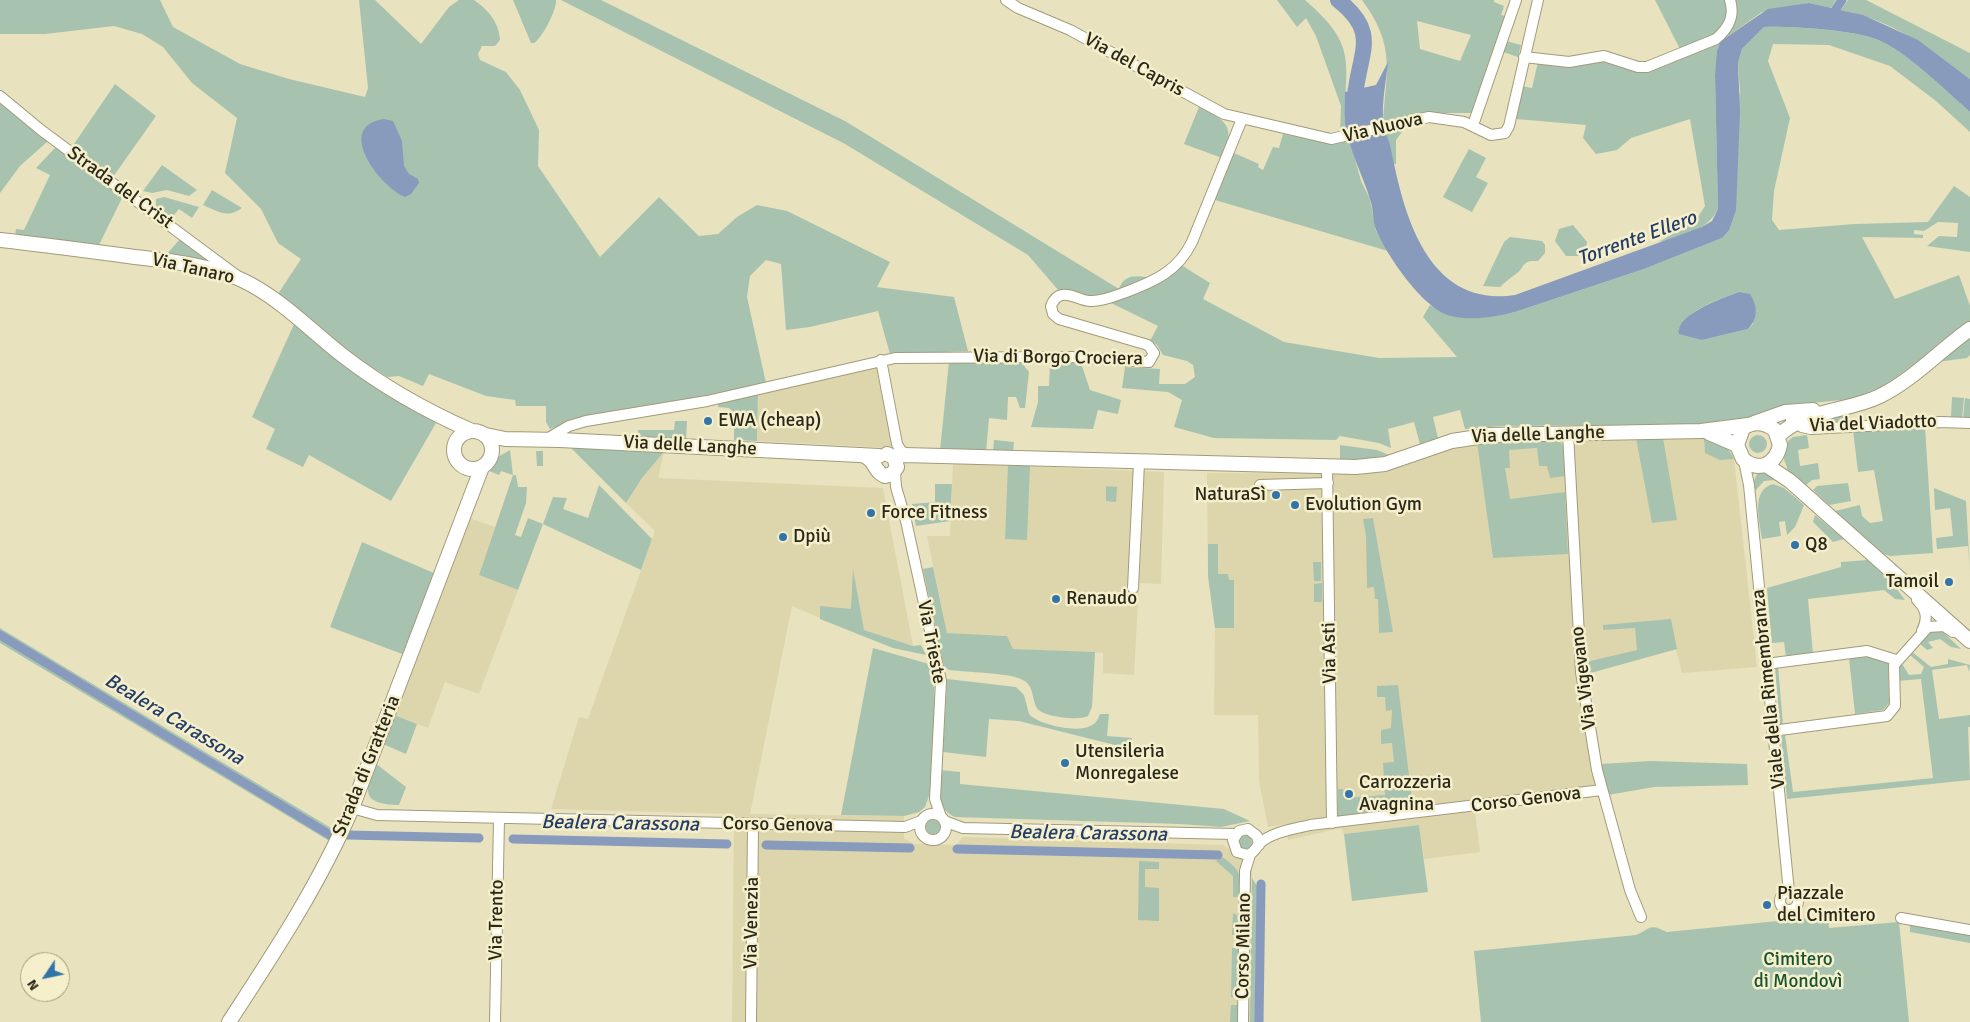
<!DOCTYPE html>
<html>
<head>
<meta charset="utf-8">
<style>
  body { margin:0 }
  #map { position:relative; width:1970px; height:1022px; overflow:hidden; background:#e8e2be; font-family:Signika,sans-serif }
  canvas { display:block }
  .north { position:absolute; left:20px; top:952px; width:50px; height:50px; box-sizing:border-box; background:#f5efcb; border:1px solid #a49f84; border-radius:50%; rotate:236deg; font-size:14px; font-weight:700; line-height:20px; text-align:center; color:#2a281a }
  .north::after { content:''; display:block; margin:auto; width:18px; height:22px; background:#3273a9; clip-path:polygon(50% 0,100% 100%,50% 72%,0 100%) }
</style>
</head>
<body>
<div id="map">
<canvas width="1970" height="1022"></canvas>
<div class="north">N</div>
</div>
<script>
const g = document.querySelector('canvas').getContext('2d');
g.lineJoin = 'round';
function fillPath(path, color) { g.fillStyle = color; g.fill(path, 'evenodd'); }
function trace(path, color, width, dash) { g.strokeStyle = color; g.lineWidth = width; g.lineCap = dash ? 'butt' : 'round'; g.setLineDash(dash || []); g.stroke(path); }
function label(font, color, halo, rows, align = 'center') {
  g.font = font + ' Signika,sans-serif'; g.lineWidth = 5; g.setLineDash([]); g.textBaseline = 'middle'; g.strokeStyle = halo; g.fillStyle = color; for (const [text, x, y, turn = 0] of rows) {
    g.save(); g.translate(x, y); g.rotate((+turn || 0) * Math.PI / 180); g.textAlign = isNaN(turn) ? turn : align; if (halo) g.strokeText(text, 0, 0); g.fillText(text, 0, 0); g.restore();
  }
}
fillPath(new Path2D(`
  M878,365L893,448L757,441L758,393Z
  M1702,438L1709,439L1732,452L1734,459L1757,667L1682,673L1676,649L1588,673L1593,721L1608,795L1475,812L1480,852L1424,859L1419,825L1344,834L1341,828L1288,840L1286,824L1268,827L1259,781L1258,715H1214L1215,628L1208,576L1207,473L1366,474L1394,469L1463,445L1485,441Z
  M664,452L658,478L883,488L913,646L864,630L865,637L792,606L750,814L904,816V838L914,844L956,845L963,837L1223,845L1252,866L1250,1022H732L734,814L551,809L579,717L588,719L655,531L626,503L642,478Z
  M953,463L1164,472L1161,584L1139,583L1134,675L1103,673V653L1012,649L1007,636L947,633L927,536H950Z
  M469,518L495,527L479,575L518,590L479,694L445,682L428,728L394,715Z`), '#ddd6ac');
fillPath(new Path2D(`
  M0,0H160L173,27L240,64L289,79L365,97L368,88L359,0H375L421,44L449,7L459,0H474C488,10 499,22 500,40L495,46H482L478,54L480,60L506,72L520,90L539,130L538,166L600,257L659,197L699,236L718,234L737,217L757,205L787,211L890,262L877,287L954,297L968,351L890,354L878,311L810,327L786,330L781,264L766,260L750,276L747,297L766,383L704,397L571,421L550,429L546,422V406H516L515,400L486,396L429,374L423,386L399,376L388,377L355,357L278,294L301,259L278,243L261,209L225,173L237,118L192,83L163,47L142,34L114,26L45,34H0Z
  M513,0H556C557,9 542,39 534,43H531Z
  M561,0H601L845,121L1119,289C1123,274 1138,275 1151,278L1099,296L1059,291L1028,255L845,144Z
  M1277,0H1305C1358,46 1345,60 1345,123L1348,132L1340,134L1341,106L1316,36L1306,18L1297,27Z
  M1362,0H1494V2L1504,6L1501,15L1506,16L1474,113H1423L1383,121C1387,68 1395,45 1362,0ZM1417,21L1471,35L1460,61L1420,49Z
  M1655,0H1727C1729,37 1710,39 1681,51Z
  M1733,0H1836L1831,8L1809,3L1762,12L1721,41L1715,75L1718,209C1707,231 1682,237 1659,242L1696,220L1705,206L1690,119L1631,138L1617,150L1596,154L1583,138L1586,125L1516,119L1522,86L1532,88L1538,62L1604,58L1634,68L1721,38Z
  M1848,0H1866L1970,53V79C1928,47 1894,21 1841,10Z
  M1764,27C1792,26 1850,30 1876,39C1905,50 1946,91 1970,112V132L1936,101L1890,66L1829,45L1773,44L1768,61L1790,118L1774,191L1772,220L1779,230L1855,224L1928,222L1954,186L1970,197V252L1927,246L1939,236L1957,237L1958,223L1938,222L1924,231L1914,230V234L1923,235V238L1862,237L1895,299L1959,275L1970,306V321L1888,384L1852,399L1781,406L1751,418L1714,424L1501,426L1465,429L1460,410L1433,417L1438,438L1420,444L1414,422L1388,429L1391,448L1379,443L1340,436L1336,440L1214,438L1174,427L1182,400L1168,392L1122,388L1125,367L1160,369L1159,384H1185L1195,377L1193,365L1187,361L1163,355L1157,345L1150,341L1158,326L1109,302L1181,265L1210,283L1203,299L1284,342L1379,358L1457,357L1423,317L1430,305C1461,321 1482,320 1515,312L1644,269L1722,238L1740,91L1738,63L1742,49ZM1739,292L1753,324L1748,329L1702,340L1678,329C1689,309 1719,299 1739,292Z
  M1506,41L1521,45L1518,57L1503,52Z
  M115,84L156,116L113,177L72,147Z
  M0,102L48,141L20,166L0,193Z
  M1199,107C1227,121 1236,126 1222,158L1184,144Z
  M1407,125L1396,140V164H1393L1385,130Z
  M1283,134L1322,142L1350,140L1361,181L1370,199L1376,231L1388,251L1215,200L1234,153L1259,164L1258,167L1263,170L1273,147L1279,148Z
  M56,147L123,196L98,247L15,236L16,229L24,230L50,175L36,168Z
  M1469,149L1486,158L1476,177L1488,183L1472,212L1443,197Z
  M162,165L197,190L189,196L167,190L152,193L143,191Z
  M212,190L242,208C228,219 217,211 203,205Z
  M164,197L199,207L192,218L179,209L170,220L156,210V199Z
  M1573,225L1587,242L1586,248L1579,256H1566L1555,241L1559,229Z
  M1510,237L1542,241L1545,245V253L1538,261C1521,260 1526,266 1516,274C1510,278 1505,282 1500,287L1483,286L1504,242Z
  M181,238L224,268L165,256Z
  M295,322L404,404L436,423L391,501L309,455L303,467L266,449L275,429L252,417Z
  M1970,338V355L1967,358L1937,362Z
  M949,361L1021,362L1029,372L1025,408H1020L1016,397H1008L1007,420L989,418L986,452L940,451Z
  M1050,362L1081,363L1090,390L1121,400L1118,414L1098,410L1093,429L1031,427L1038,402V386H1049Z
  M758,393L757,441L734,440V413L729,408L718,407V402Z
  M1952,397L1964,398L1962,418L1951,417Z
  M1965,398L1970,399V418H1963Z
  M1848,414L1849,421L1812,424L1811,422Z
  M675,421H687L686,441L638,439V430H674Z
  M1925,427L1933,553L1890,556L1884,554L1835,511L1860,505L1862,516L1870,523L1883,521L1874,470L1858,472L1853,430Z
  M1807,435L1809,448L1798,450L1800,466L1818,463L1820,479L1812,480L1806,485L1788,471L1783,456L1788,441L1793,437Z
  M1749 444a9 9 0 1 1 18 0a9 9 0 1 1-18 0Z
  M1636,438H1663L1677,520L1652,523Z
  M1704,438L1727,447L1734,459L1720,460L1705,453Z
  M1558,439L1563,446L1565,476L1550,478L1547,466H1539L1537,448L1509,450L1510,468H1505L1510,499L1565,492L1568,554L1493,558L1477,442Z
  M994,440L1014,442L1013,453L993,452Z
  M1340,445L1377,450L1389,455L1370,459L1340,460Z
  M571,448L664,452L642,478L626,503Z
  M510,450L513,475H516L518,487H527L526,503L515,535L521,537L528,518L543,524L553,497L567,498L563,509L588,518L599,485L652,539L641,570L543,524L518,590L479,575L513,475L501,471L499,475L487,470L496,458Z
  M536,451H543V466H537Z
  M1008,465L1030,466L1027,540L1005,539Z
  M1758,472H1766L1775,480L1764,481L1755,491L1754,481Z
  M1848,483L1851,501L1829,505L1813,490L1817,486Z
  M935,484H952L950,521L916,526L912,504L935,502Z
  M1773,484L1784,488L1804,505L1795,527L1787,535L1785,521L1779,522L1781,536L1762,539C1760,522 1750,490 1773,484Z
  M1106,486L1117,487L1116,502L1106,501Z
  M1934,488L1966,501L1970,573L1968,546L1937,549L1936,538L1953,536L1950,508L1935,510Z
  M1815,515L1844,539L1833,542L1813,522Z
  M1373,518L1393,632L1379,633L1378,599H1375L1374,587L1367,588L1366,536L1363,519Z
  M362,542L436,574L405,655L330,627Z
  M1208,544H1218V574H1228L1229,580H1234V628H1215L1208,576Z
  M1867,560L1891,581L1905,600L1895,599L1884,590L1808,599L1813,654L1786,657L1784,642L1772,643L1767,588L1841,567V562Z
  M1313,562H1321V581H1314Z
  M933,567L947,633L1007,636L1013,649L1095,652L1092,707L1088,716C1079,721 1042,717 1037,708C1031,698 1035,685 1021,679C1009,673 965,672 949,670L944,666L923,569Z
  M853,569L864,630L913,646L921,645L926,655L893,648L820,619V606L851,609Z
  M1322,583V602H1314V584Z
  M1671,619L1677,649L1587,674L1586,662L1637,650L1635,628L1603,630V625Z
  M0,628L336,831L331,842L0,643Z
  M1930,631L1943,632L1961,649L1951,647L1940,639L1928,642L1933,648L1927,650L1919,643Z
  M873,648L929,664L934,688L935,719L930,793L925,807L919,812L904,816L841,815Z
  M1911,651L1931,667L1948,664V659L1970,665L1969,672L1967,665L1932,670L1939,719L1970,715V727H1968L1970,780L1787,799L1781,736L1785,735L1793,792L1933,778L1921,679L1897,681L1896,670L1901,662L1909,675L1921,674L1924,667L1909,654Z
  M1871,656L1888,661L1889,703L1883,710L1855,714L1849,658Z
  M1778,666L1783,725L1780,726L1775,667Z
  M947,679L1016,687L1024,695L1029,714C1038,725 1078,733 1090,726C1096,724 1098,719 1100,714H1109L1107,736L1132,738L1131,749L1019,721L989,719L986,757L943,752Z
  M1398,685L1413,808L1338,817V789H1343L1344,798L1385,795L1383,763L1394,762L1392,743L1381,744V730L1391,728L1392,710L1386,711L1385,697H1377V686Z
  M394,715L417,724L406,754L383,744Z
  M1650,761L1747,764L1748,785L1654,787L1608,795L1601,764Z
  M375,763L406,787L399,805C362,804 364,793 375,763Z
  M941,770L960,772V784L1224,809L1250,821L1221,827L1180,824L955,817C935,808 940,788 941,770Z
  M926 827a7 7 0 1 1 14 0a7 7 0 1 1-14 0Z
  M1419,825L1428,892L1352,901L1344,834Z
  M1238 842a7 7 0 1 1 14 0a7 7 0 1 1-14 0Z
  M1222,857C1241,870 1241,874 1240,897H1233V876L1216,861Z
  M1139,861L1159,862V869H1145V887L1159,888V921L1138,920Z
  M1252,878L1257,886L1255,1022H1250Z
  M1233,913L1240,917V935H1232Z
  M1828,916L1829,928L1899,922L1909,1022H1481L1474,951L1636,935C1652,928 1649,923 1667,932Z
  M1910,923L1970,934V943L1910,932Z
  M1232,948H1240L1238,997H1231Z
  M1231,1005H1238V1022H1230Z`), '#a7c3b0');
fillPath(new Path2D(`
  M1809,3L1863,15L1918,40L1970,79V112C1946,91 1905,50 1876,39C1850,30 1792,26 1764,27L1742,49L1738,63L1740,112L1736,210L1729,230L1722,238L1644,269L1515,312C1495,317 1472,321 1451,316C1424,310 1388,257 1377,232C1372,222 1374,209 1370,199C1362,174 1349,149 1345,123C1344,113 1345,102 1345,92L1376,85L1388,62C1386,81 1382,101 1383,119C1383,129 1389,139 1391,149C1404,216 1428,308 1515,295L1702,227L1712,221L1718,209L1715,75L1717,51L1721,41L1768,9Z
  M384,119L393,121L402,141L404,166L409,174L418,179L419,183L411,194L405,197C379,186 334,126 384,119Z
  M1739,292L1750,294C1758,306 1758,319 1748,329L1702,340L1679,334C1674,315 1725,297 1739,292Z`), '#889bbc');
trace(new Path2D(`
  M1836,9L1842,0
  M0,635L330,835
  M347,835L479,838
  M513,839L727,844
  M766,845L910,848
  M957,849L1218,855
  M1259,1022L1261,884`), '#889bbc', 9);
trace(new Path2D(`
  M1338,0C1377,31 1362,48 1356,88C1354,95 1357,104 1358,111`), '#889bbc', 16);
const street = new Path2D(`
  M1006,0L1018,8L1070,30L1224,114L1331,139L1429,117L1464,122L1491,135L1505,133L1509,126L1538,0
  M1524,57L1569,62L1604,56L1638,67H1647L1716,39C1729,28 1735,16 1730,0
  M0,96L41,130L236,275
  M1473,125L1516,0
  M881,360L897,444L901,451L910,455
  M1791,420L1802,427L1811,429L1940,422L1970,423
  M1568,433L1581,672L1597,770L1630,890L1641,917
  M547,439L569,426L586,421L707,401L895,358L1072,357L1149,362L1154,353L1148,345L1059,319L1053,314L1051,306C1053,301 1056,296 1062,295C1072,293 1082,302 1092,301C1104,301 1115,296 1126,292C1155,281 1178,271 1192,242L1242,119
  M1744,461L1749,485L1789,892
  M1327,467L1332,823
  M895,471L896,487L906,521L941,681L935,799L941,817
  M1260,485L1328,483
  M1133,588L1139,463
  M1917,600C1927,609 1928,619 1922,631
  M1766,664L1867,651L1896,660
  M1772,731L1887,716L1895,706L1894,665L1928,627L1944,626L1953,632
  M352,808L377,815L905,827L921,821
  M920 827a13 13 0 1 1 26 0a13 13 0 1 1-26 0Z
  M944,821L963,828L1235,834
  M1259,845L1257,836L1248,829L1239,831L1233,840L1237,852L1248,855C1255,852 1255,849 1259,844C1271,832 1294,829 1310,825L1602,790
  M1780 901a9 9 0 1 1 18 0a9 9 0 1 1-18 0Z
  M1901,918L1970,930
  M495,1022L499,819
  M751,1022L753,825
  M1243,1022L1245,871L1250,855`);
const secondary = new Path2D(`
  M0,240C45,245 90,251 135,257C170,261 210,265 242,280C280,298 309,329 342,355C382,386 426,411 472,431
  M1754,423L1785,412L1813,410
  M454 450a19 19 0 1 1 38 0a19 19 0 1 1-38 0Z
  M1709,433L1737,445L1743,459C1759,473 1776,464 1780,445L1775,430C1764,422 1754,421 1743,428L1737,445
  M486,435L505,439L560,440L879,456
  M1778,436C1806,409 1847,412 1880,396C1913,380 1940,350 1970,329
  M861,455C877,459 872,471 885,476L892,474L897,467L894,457L887,454
  M894,457L904,455L1356,467L1385,464L1452,441L1491,435L1701,431L1748,425
  M1766,465L1790,481L1970,641
  M229,1022C274,953 319,885 352,808L482,467`);
trace(street, '#a19b7a', 12);
trace(secondary, '#a19b7a', 16);
trace(street, '#fff', 10);
trace(secondary, '#fff', 14);
for (const [x, y, r, color] of [
  [708,421,5,"#3273a9"],
  [1276,495,5,"#3273a9"],
  [1295,505,5,"#3273a9"],
  [871,513,5,"#3273a9"],
  [783,537,5,"#3273a9"],
  [1795,545,5,"#3273a9"],
  [1949,582,5,"#3273a9"],
  [1056,599,5,"#3273a9"],
  [1065,763,5,"#3273a9"],
  [1349,794,5,"#3273a9"],
  [1767,905,5,"#3273a9"]
]) { const dot = new Path2D(); dot.arc(x, y, r, 0, 2 * Math.PI); g.fillStyle = color; g.fill(dot); trace(dot, '#f5efcb', 2); }
label('19px', '#2a281a', '#f5efcb', [
  ["Via del Capris",1134,65,29],
  ["Via Nuova",1383,128,-13],
  ["Strada del Crist",120,188,36],
  ["Via Tanaro",193,269,13],
  ["Via di Borgo Crociera",1058,358,1],
  ["Via del Viadotto",1873,424,-2],
  ["Via delle Langhe",1538,435,-2],
  ["Via delle Langhe",690,446,3],
  ["Via Trieste",931,642,79],
  ["Via Asti",1330,653,-91],
  ["Via Vigevano",1584,678,-97],
  ["Viale della Rimembranza",1769,689,-96],
  ["Strada di Gratteria",367,766,-68],
  ["Corso Genova",1526,800,-7],
  ["Corso Genova",778,825,1],
  ["Via Trento",497,920,-89],
  ["Via Venezia",752,923,-89],
  ["Corso Milano",1244,946,-89]
]);
label('19px', '#2a281a', '#f5efcb', [
  ["EWA (cheap)",718,421],
  ["NaturaSì",1266,495,"right"],
  ["Evolution Gym",1305,505],
  ["Force Fitness",881,513],
  ["Dpiù",793,537],
  ["Q8",1805,545],
  ["Tamoil",1939,582,"right"],
  ["Renaudo",1066,599],
  ["Utensileria",1075,752],
  ["Monregalese",1075,774],
  ["Carrozzeria",1359,783],
  ["Avagnina",1359,805],
  ["Piazzale",1777,894],
  ["del Cimitero",1777,916]
], 'left');
label('19px', '#165332', '#f5efcb', [
  ["Cimitero",1798,960],
  ["di Mondovì",1798,982]
]);
label('italic 20px', '#233c69', '#f5efcb', [
  ["Torrente Ellero",1637,239,-20],
  ["Bealera Carassona",174,720,31],
  ["Bealera Carassona",620,824,1],
  ["Bealera Carassona",1088,834,1]
]);
</script>
</body>
</html>
